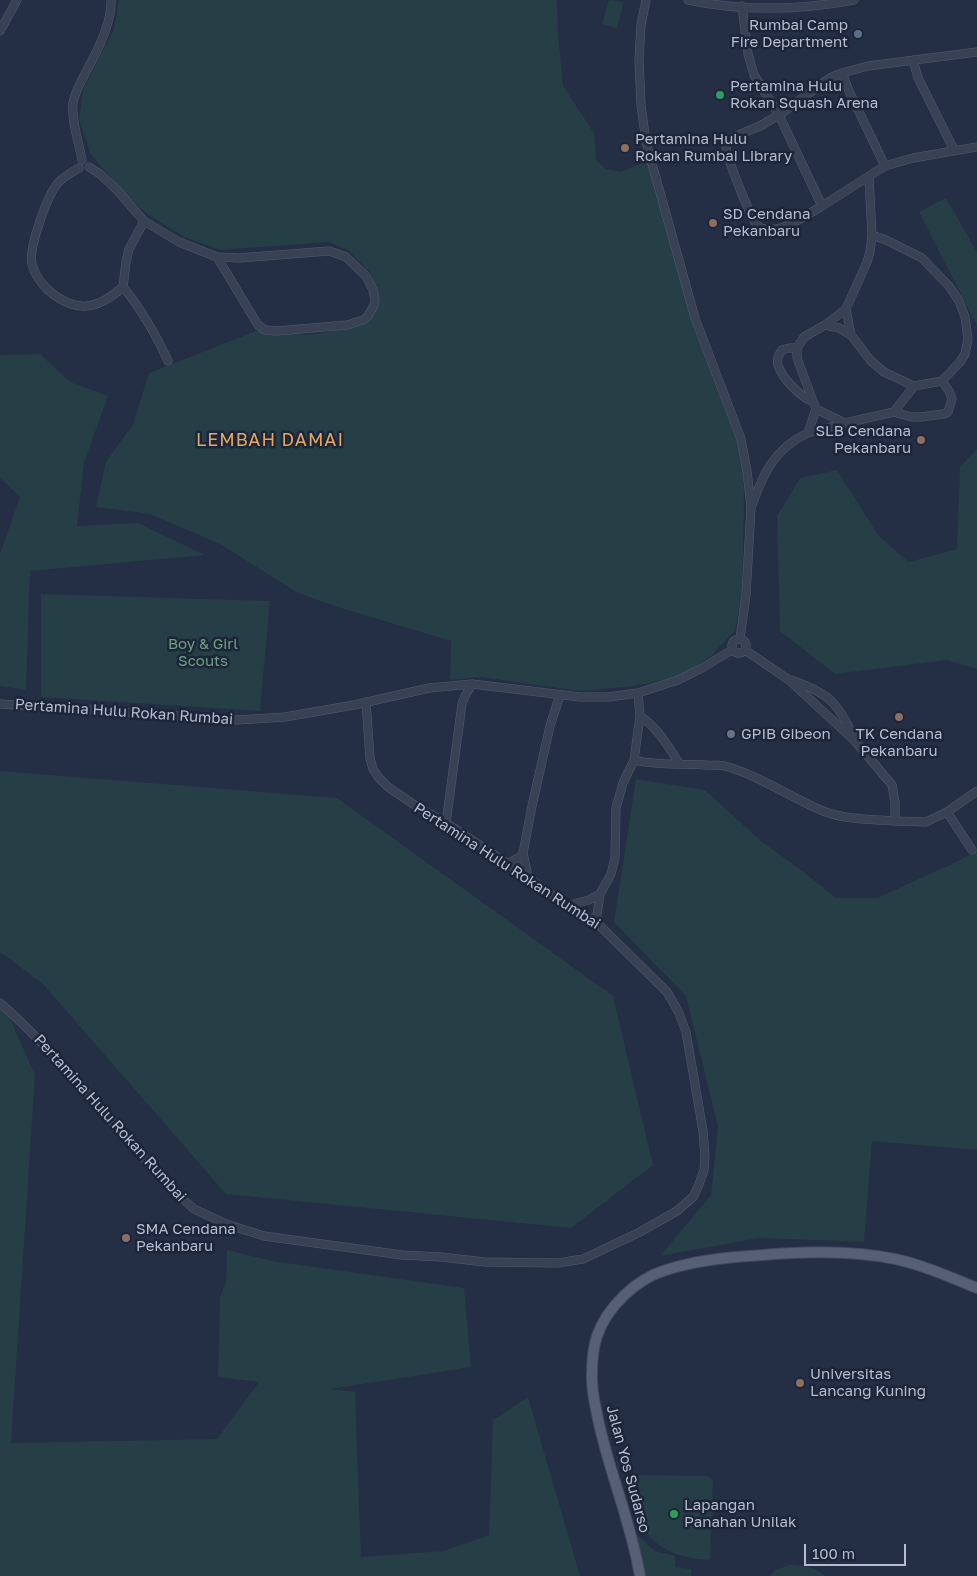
<!DOCTYPE html>
<html>
<head>
<meta charset="utf-8">
<style>
  body { margin:0 }
  #map { position:relative; width:977px; height:1576px; overflow:hidden; background:#242e45; font-family:"Golos Text",sans-serif }
  canvas { display:block }
  .scale { position:absolute; left:804px; top:1544px; width:102px; height:22px; box-sizing:border-box; border:2px solid #b6bcce; border-top:0; padding-left:6px; font-size:15px; line-height:18px; white-space:nowrap; color:#b6bcce; -webkit-text-stroke:4px #1d253a; paint-order:stroke }
</style>
</head>
<body>
<div id="map">
<canvas width="977" height="1576"></canvas>
<div class="scale">100 m</div>
</div>
<script>
const g = document.querySelector('canvas').getContext('2d');
g.lineJoin = 'round';
function fillPath(path, color) { g.fillStyle = color; g.fill(path, 'evenodd'); }
function trace(path, color, width, dash) { g.strokeStyle = color; g.lineWidth = width; g.lineCap = dash ? 'butt' : 'round'; g.setLineDash(dash || []); g.stroke(path); }
function label(font, color, halo, rows, align = 'center') {
  g.font = font + ' "Golos Text",sans-serif'; g.lineWidth = 5; g.setLineDash([]); g.textBaseline = 'middle'; g.strokeStyle = halo; g.fillStyle = color; for (const [text, x, y, turn = 0] of rows) {
    g.save(); g.translate(x, y); g.rotate((+turn || 0) * Math.PI / 180); g.textAlign = isNaN(turn) ? turn : align; if (halo) g.strokeText(text, 0, 0); g.fillText(text, 0, 0); g.restore();
  }
}
fillPath(new Path2D(`
  M119,0H557L558,34L563,86L594,133L596,160L606,169L621,172L649,160L657,197L737,437L743,469L744,504L742,592L735,630L712,655L681,676L634,686L580,691L481,677L450,680L451,641L341,608L298,593L220,544L150,514L96,507L106,462L133,424L149,373L256,331L308,335L333,331L364,322L378,299L371,273L348,250L328,242L221,250L184,237L146,213L119,188L90,153L79,119L83,90L114,29Z
  M609,0L624,2L617,28L602,24Z
  M946,198L977,252V326L919,212Z
  M40,354L70,382L108,396L84,463L77,526L138,523L205,555L30,571L26,690L0,686V554L20,497L0,478V355Z
  M977,449V669L947,660L835,674L780,631L777,516L800,478L837,470L878,535L909,562L957,549L960,467Z
  M41,594L270,601L260,711L41,697Z
  M0,771L337,798L613,996L653,1165L571,1228L226,1194L42,983L0,952Z
  M636,779L705,790L761,841L801,870L836,898H877L950,865L977,851V1150L872,1141L864,1242L759,1238L660,1256L711,1195L718,1127L686,996L614,922Z
  M0,1004L5,1007L35,1075L11,1443L217,1439L259,1382L218,1377L220,1297L226,1283L227,1250L272,1261L464,1288L471,1367L331,1389L355,1392L361,1557L444,1551L489,1535L493,1420L528,1397L580,1576H0Z
  M629,1475L707,1476L713,1480L710,1560C650,1556 639,1530 624,1476Z
  M636,1534L655,1551L675,1556V1567L691,1569V1576H645Z
  M789,1565C803,1565 815,1567 825,1576H770L776,1570Z`), '#263e46');
const minor = new Path2D(`
  M646,0L641,25L639,60L641,105L646,142L695,318L741,439L747,471L751,507L746,595L740,638
  M688,0C741,11 800,10 854,0
  M742,6L748,54L754,75L779,115L822,206C808,214 782,233 765,229C763,229 760,228 758,226C751,220 726,156 726,146C727,143 727,142 729,139L760,126L779,115L830,78L842,73L868,66L977,52
  M0,31L17,0
  M913,60L918,78L954,150
  M842,73L849,91L885,166
  M82,160C79,143 71,120 73,103C75,91 82,80 88,68C98,50 112,21 111,0
  M89,167L100,174L117,190L144,221L179,242L217,257L239,258L329,251L338,254L346,257L366,276L373,290L375,299L374,305L368,316L363,320L347,325L277,331L265,330L258,325L217,257
  M79,168C71,173 62,177 57,184C47,197 28,249 32,264C35,277 44,287 54,295C81,314 100,307 123,287L126,262L129,249L144,221
  M822,206L885,166L913,158L977,147
  M123,287C142,310 156,335 168,361
  M846,309L851,335
  M825,325L839,328L851,335L871,361L884,372L914,386L942,381L960,362L965,354L968,339L965,317L959,301L949,286L922,258L886,240L872,235
  M797,348H789L782,350C779,354 776,359 778,365C782,379 800,396 813,402
  M816,409L845,423
  M894,412L914,386
  M808,433L845,423L894,412L911,417H921L944,414L948,412L952,399L949,391L942,381
  M752,505C764,472 775,448 808,433L816,409L797,358V348L804,337L825,325L846,309L867,262L870,252L872,235L869,177
  M732 646a7 7 0 1 1 14 0a7 7 0 1 1-14 0Z
  M791,680C829,693 837,702 854,737
  M0,704L237,720L285,717L354,705L429,688L472,684L580,697H608L638,693L678,680L702,668L732,650
  M640,716C658,728 667,745 679,763
  M634,760C657,766 682,763 706,765C713,765 719,765 725,766C760,776 790,797 823,811C846,820 871,819 895,821V802L892,785L855,741L789,680L745,650
  M947,812L972,850
  M895,821L926,822L947,812L977,791
  M446,823L462,704L465,696L472,684
  M507,864L520,857L523,853
  M528,877L523,853L532,806L550,726L560,695
  M569,905L589,900L600,894
  M596,922L600,894L611,874L615,858L616,808L623,783L634,760L640,716L638,693
  M0,1003C65,1060 116,1131 176,1193L194,1209L209,1216L229,1225L264,1236L402,1255L441,1257L485,1262L558,1263L583,1259L638,1233L677,1211L693,1197L698,1187L704,1170L705,1157L703,1131L686,1032L678,1011L667,992L596,922L556,898L528,877L446,823L416,806L388,787L379,778L373,769L370,758L366,702`);
const major = new Path2D(`
  M640,1576C631,1522 609,1472 598,1419C595,1404 591,1389 592,1374C592,1362 593,1348 597,1336C607,1307 636,1279 666,1270C697,1260 730,1257 763,1255C807,1251 852,1250 895,1259C923,1265 950,1277 977,1288`);
trace(minor, '#545b6f', 9);
trace(major, '#42495e', 12);
trace(minor, '#394154', 8);
trace(major, '#575f74', 10);
for (const [x, y, r, color] of [
  [858,34,5,"#5c6f8a"],
  [720,95,5,"#2e9e5b"],
  [625,148,5,"#8d6e63"],
  [713,223,5,"#8d6e63"],
  [921,440,5,"#8d6e63"],
  [899,717,5,"#8d6e63"],
  [731,734,5,"#6b7280"],
  [126,1238,5,"#8d6e63"],
  [800,1383,5,"#8d6e63"],
  [674,1514,5,"#2e9e5b"]
]) { const dot = new Path2D(); dot.arc(x, y, r, 0, 2 * Math.PI); g.fillStyle = color; g.fill(dot); trace(dot, '#1d253a', 2); }
label('15px', '#b6bcce', '#1d253a', [
  ["Rumbai Camp",848,25,"right"],
  ["Fire Department",848,42,"right"],
  ["Pertamina Hulu",730,86],
  ["Rokan Squash Arena",730,103],
  ["Pertamina Hulu",635,139],
  ["Rokan Rumbai Library",635,156],
  ["SD Cendana",723,214],
  ["Pekanbaru",723,231],
  ["SLB Cendana",911,431,"right"],
  ["Pekanbaru",911,448,"right"],
  ["GPIB Gibeon",741,734],
  ["TK Cendana",899,734,"center"],
  ["Pekanbaru",899,751,"center"],
  ["SMA Cendana",136,1229],
  ["Pekanbaru",136,1246],
  ["Universitas",810,1374],
  ["Lancang Kuning",810,1391],
  ["Lapangan",684,1505],
  ["Panahan Unilak",684,1522]
], 'left');
label('15px', '#6ba17e', '#1d253a', [
  ["Boy & Girl",203,644],
  ["Scouts",203,661]
]);
label('15px', '#b6bcce', '#1d253a', [
  ["Pertamina Hulu Rokan Rumbai",124,712,4],
  ["Pertamina Hulu Rokan Rumbai",507,866,33],
  ["Pertamina Hulu Rokan Rumbai",110,1118,48],
  ["Jalan Yos Sudarso",628,1469,75]
]);
g.letterSpacing = '1px';
label('18px', '#e1a85e', '#1d253a', [
  ["LEMBAH DAMAI",270,440]
]);
g.letterSpacing = '0px';
</script>
</body>
</html>
